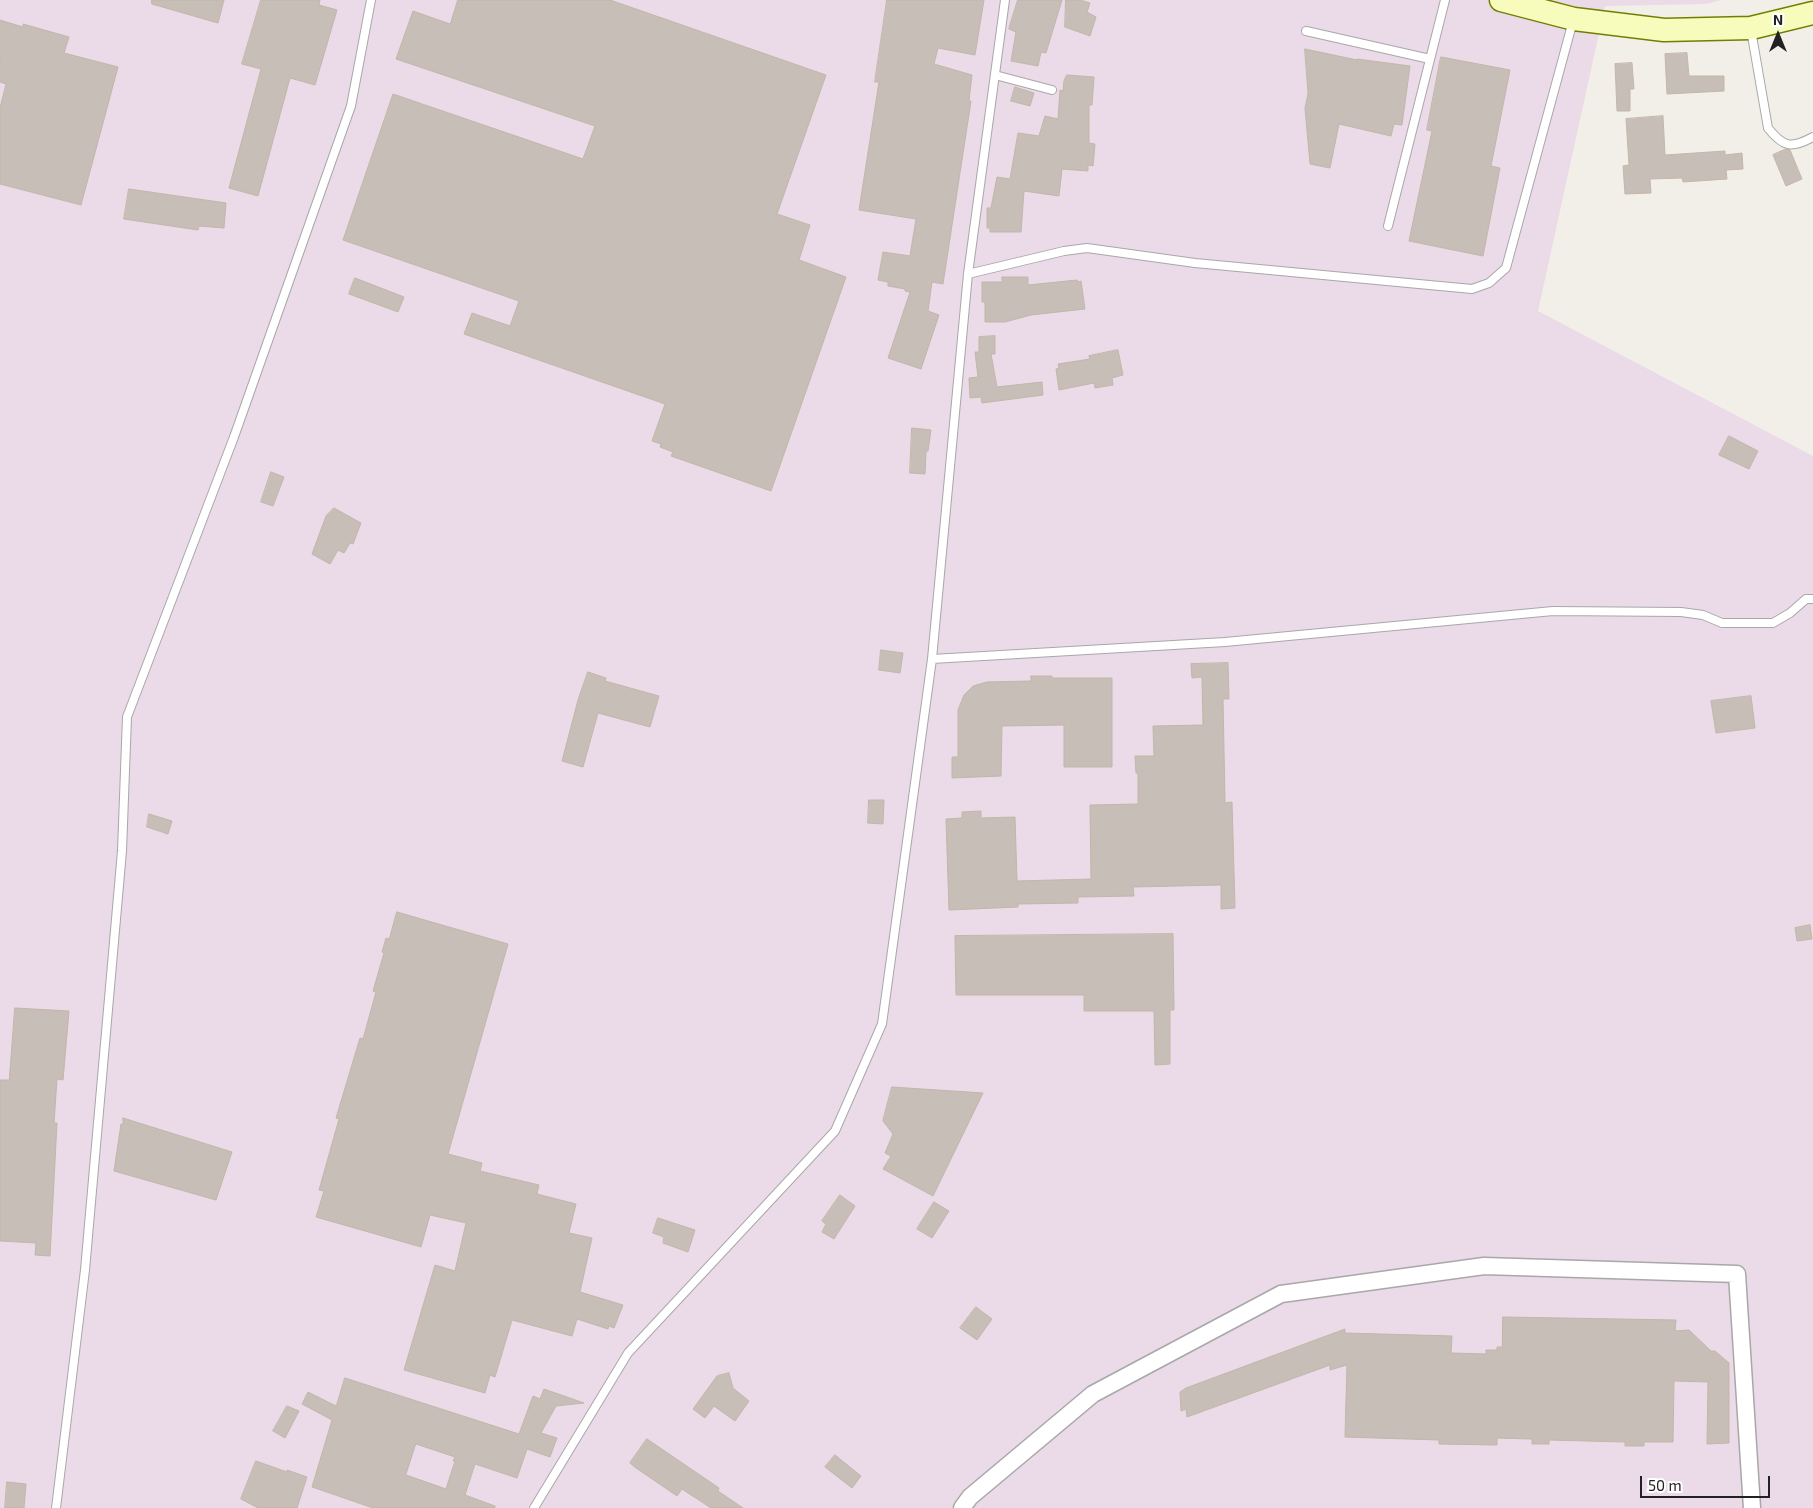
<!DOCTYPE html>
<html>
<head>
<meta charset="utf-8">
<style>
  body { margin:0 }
  #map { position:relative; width:1813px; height:1508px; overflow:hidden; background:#f2efe8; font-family:"Exo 2",sans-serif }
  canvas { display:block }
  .north { position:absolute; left:1753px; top:10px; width:50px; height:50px; -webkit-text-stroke:4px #fff; paint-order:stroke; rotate:0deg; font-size:14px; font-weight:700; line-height:20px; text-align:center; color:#212121 }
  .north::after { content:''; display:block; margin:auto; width:18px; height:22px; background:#212121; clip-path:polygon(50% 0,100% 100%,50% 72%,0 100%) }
  .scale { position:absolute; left:1640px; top:1476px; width:130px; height:22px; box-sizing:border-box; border:2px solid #212121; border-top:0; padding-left:6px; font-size:15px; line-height:18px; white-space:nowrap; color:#212121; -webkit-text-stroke:4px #fff; paint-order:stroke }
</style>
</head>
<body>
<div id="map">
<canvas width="1813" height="1508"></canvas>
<div class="north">N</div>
<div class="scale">50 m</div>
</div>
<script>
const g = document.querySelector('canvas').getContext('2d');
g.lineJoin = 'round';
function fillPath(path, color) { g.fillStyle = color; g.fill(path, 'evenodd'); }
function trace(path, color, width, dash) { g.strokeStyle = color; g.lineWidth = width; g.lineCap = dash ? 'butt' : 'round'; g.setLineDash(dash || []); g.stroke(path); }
fillPath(new Path2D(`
  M0,0H1722L1706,4L1605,6L1538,311L1813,456V1508H0Z`), '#ebdae8');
const building = new Path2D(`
  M152,0H224L218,23L152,4Z
  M261,0H320L319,5L337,10L315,85L290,78L258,196L229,188L261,69L242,64Z
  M458,0H610L826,75L777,214L810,225L799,260L846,277L771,491L671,456L673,452L660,447L661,444L652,441L665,404L464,334L472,313L510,326L519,301L343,240L393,94L583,159L595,126L396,59L413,11L450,24Z
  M887,0H984L975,55L938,48L934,64L972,75L969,101H971L943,284L932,282L928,311L939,315L921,369L888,358L910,292L905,291V289L888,286V282L878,280L883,252L910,256L916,219L859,210L879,82H875Z
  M1018,0H1062L1046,53L1041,52L1038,66L1011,61L1016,32L1009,29Z
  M1066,0H1080L1090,3L1087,12L1096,17L1090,36L1065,27Z
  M0,20L23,27V24L69,37L64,53L118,67L81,205L0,184V108L6,84L0,82Z
  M1305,49L1357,60V59L1410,66L1402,125L1394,124L1391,136L1339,124L1330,168L1310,164L1305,108L1308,94Z
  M1687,53L1689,76H1724V91L1667,94L1665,54Z
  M1441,57L1510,70L1491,166L1500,168L1483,256L1409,241L1432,131L1427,130Z
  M1632,63L1634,89H1630V111H1617L1615,64Z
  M1067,75L1094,77L1092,105H1089V143L1095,144L1093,166L1088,165V171L1062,169L1059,196L1024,191L1021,232H990V228H987V208H991L997,177L1010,179L1018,133L1039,136L1045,116L1058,119L1060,90L1063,91L1064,81Z
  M1015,87L1034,93L1030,106L1011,101Z
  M1663,116L1665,155L1725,151V155L1742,153L1743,169L1726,170L1727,179L1683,182L1682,178L1650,179L1651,193L1625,194L1623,166L1629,165L1626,119Z
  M1786,149L1790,150L1802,179L1786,186L1773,155Z
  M129,189L226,203L224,228L199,226L198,230L124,219Z
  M1002,277H1028V285L1077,280L1078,282L1081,281L1085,309L1031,315L1005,322H985V302H982V282H1002Z
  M355,278L404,297L398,312L349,294Z
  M995,336V354H991L997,387L1042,382L1043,395L982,403L981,397L970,398L969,378L978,377L975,352H979V337Z
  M1118,350L1123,375L1112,378L1113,385L1095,388L1094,383L1059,390L1056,369L1059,368L1058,364L1090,359L1089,356Z
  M912,428L931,430L928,451H926L925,474L910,473Z
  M1729,436L1758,451L1749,469L1719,455Z
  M271,472L284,477L273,506L261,502Z
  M334,508L361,523L353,544L350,543L344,553L338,550L330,564L312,554L326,516Z
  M881,650L903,653L900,673L879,670Z
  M1228,663L1229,699H1223L1225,803L1232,802L1235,908L1221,909V885L1133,887L1134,896L1078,897V903L1018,904V907L949,910L946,819L962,818V812L981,811V818L1015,817L1017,881L1091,879L1090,805L1138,804V773H1136L1135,756H1154L1153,726L1203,725L1202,677L1192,678L1191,664Z
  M588,672L606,678L605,681L659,696L650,727L598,713L583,767L562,761L578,700Z
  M1031,676H1052V678H1112V767H1064V725L1002,726L1001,776L952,778V757H958V710L964,695L973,686L987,682L1031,681Z
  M1751,696L1755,728L1716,733L1711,701Z
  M869,800H884L883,824L868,823Z
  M149,814L172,821L168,834L147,827Z
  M397,912L508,944L448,1154L482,1163L480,1171L539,1185L537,1194L576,1204L569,1233L592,1238L580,1292L623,1305L614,1328L609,1326L608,1329L577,1319L572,1336L512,1320L495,1377L490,1375L485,1393L404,1370L435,1265L455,1271L466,1223L430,1215L421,1247L316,1217L324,1191L319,1190L339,1119L336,1118L360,1038L363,1039L376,992L373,991L384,953L382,952L386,938L389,939Z
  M1810,925L1812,939L1797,941L1795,928Z
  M1173,934L1174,1010H1170V1064L1155,1065L1154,1011H1084V995H956L955,936Z
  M15,1008L69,1011L63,1080L57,1079L54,1123H57L50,1256L35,1255L36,1243L0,1241V1080H9Z
  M892,1087L983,1093L933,1196L883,1169L891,1156L885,1153L893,1134L883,1121Z
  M123,1118L232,1152L216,1200L114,1171L121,1124H123Z
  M840,1195L855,1206L834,1239L822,1232L826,1224L822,1221Z
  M934,1202L949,1211L932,1238L917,1229Z
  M658,1218L695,1230L688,1252L663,1243L664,1237L653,1233Z
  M976,1307L992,1319L977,1340L960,1328Z
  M1503,1317L1676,1320L1675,1331L1689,1330L1711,1351H1715L1729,1363V1443L1707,1444L1708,1382L1674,1381L1673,1442H1644V1446H1625V1442L1549,1440V1444H1532V1439L1497,1438V1445L1439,1444V1440L1345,1437L1347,1365L1330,1370V1365L1187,1417L1186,1409L1181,1411L1180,1392L1186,1388L1345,1329V1333L1452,1336L1451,1353L1486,1354V1350H1497V1347H1502Z
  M729,1373L733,1388L749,1401L735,1421L714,1406L705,1418L693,1409L717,1376Z
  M345,1378L519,1434L533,1396L540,1399L544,1389L584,1403L556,1406L541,1433L557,1438L550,1457L527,1449L517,1478L475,1464L465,1495L495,1506V1508H373L312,1487L332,1420L302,1404L308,1392L336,1406ZM416,1444L455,1457L453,1461H455L446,1489L406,1475Z
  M287,1406L299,1411L285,1438L273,1431Z
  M647,1439L719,1488L718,1491L743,1508H711L682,1489L677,1496L636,1468L630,1463Z
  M835,1455L861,1476L852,1488L825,1467Z
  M256,1461L287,1472V1470L307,1477L297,1508H258L241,1499Z
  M7,1482L26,1484L24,1508H5Z`);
fillPath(building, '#c7beb7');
trace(building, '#c4b6a9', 1);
const service = new Path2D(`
  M1751,30L1768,128C1783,147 1791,149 1813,137
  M1306,31L1430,59
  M995,75L1052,90
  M1388,226L1445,0
  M968,274L1064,251L1087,248L1195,263L1472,289L1489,283L1506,268L1573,21
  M932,659L1225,642L1553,611L1681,612L1703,615L1722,623H1773L1790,613L1806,599H1813
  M56,1508L85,1270L122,851L127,717L234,437L351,106L371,0
  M534,1508L628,1353L835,1131L882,1024L932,659L968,274L1005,0`);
const minor = new Path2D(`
  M962,1508L970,1497L1093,1394L1281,1294L1484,1266L1737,1274L1752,1508`);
const secondary = new Path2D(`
  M1501,0L1574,19L1664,30L1751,28L1813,13`);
trace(service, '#a8a8a8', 10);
trace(minor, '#a8a8a8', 19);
trace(secondary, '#6f8001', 25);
trace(service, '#fff', 8);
trace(minor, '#fff', 16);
trace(secondary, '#f7fcbc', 22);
</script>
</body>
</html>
